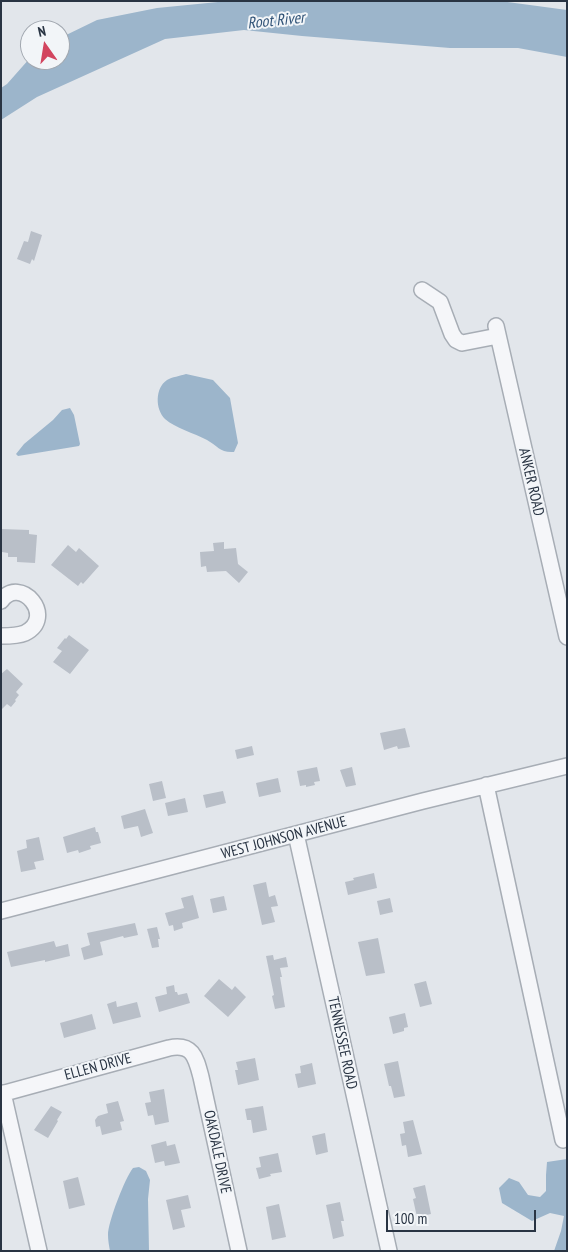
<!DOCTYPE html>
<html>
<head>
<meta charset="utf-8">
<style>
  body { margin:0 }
  #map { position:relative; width:568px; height:1252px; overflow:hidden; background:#e2e6eb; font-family:"PT Sans Narrow",sans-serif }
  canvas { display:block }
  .frame { position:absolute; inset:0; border:2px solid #293443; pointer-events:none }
  .north { position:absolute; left:20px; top:20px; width:50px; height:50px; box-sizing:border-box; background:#f2f5f8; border:1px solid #a2a8b0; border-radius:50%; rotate:347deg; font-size:14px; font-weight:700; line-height:20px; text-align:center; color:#293443 }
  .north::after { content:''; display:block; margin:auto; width:18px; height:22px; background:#d2455f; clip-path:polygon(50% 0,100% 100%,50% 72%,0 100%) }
  .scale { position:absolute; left:386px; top:1210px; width:150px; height:22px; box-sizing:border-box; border:2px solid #293443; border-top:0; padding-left:6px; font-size:15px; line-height:18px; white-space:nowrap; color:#293443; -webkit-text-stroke:4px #f2f5f8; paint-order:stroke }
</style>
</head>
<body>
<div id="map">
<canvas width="568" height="1252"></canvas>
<div class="frame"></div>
<div class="north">N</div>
<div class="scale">100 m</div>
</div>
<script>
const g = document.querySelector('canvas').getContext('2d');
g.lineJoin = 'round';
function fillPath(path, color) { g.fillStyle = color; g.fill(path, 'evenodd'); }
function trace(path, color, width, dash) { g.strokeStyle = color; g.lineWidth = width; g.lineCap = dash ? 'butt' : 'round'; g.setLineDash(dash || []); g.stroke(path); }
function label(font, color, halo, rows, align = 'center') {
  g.font = font + ' "PT Sans Narrow",sans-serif'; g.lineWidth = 4; g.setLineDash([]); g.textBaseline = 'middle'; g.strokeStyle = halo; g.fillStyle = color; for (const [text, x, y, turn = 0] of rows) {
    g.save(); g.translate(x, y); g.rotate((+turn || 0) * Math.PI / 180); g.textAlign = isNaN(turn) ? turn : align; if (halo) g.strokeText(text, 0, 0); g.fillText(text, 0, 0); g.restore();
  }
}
fillPath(new Path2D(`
  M228,1H500L567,10V57L518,48H450L302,36L244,30L165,39L37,97L1,120V88L7,84L30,58V60H60V38L97,20L157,8Z
  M186,374L213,380L230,398L238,443L234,452C220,453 218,446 207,440C194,433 175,428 165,419C155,409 155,388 167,380C172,377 180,376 186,374Z
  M70,408L74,415L80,444L79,446L18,456L16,454L24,444L53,420L62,410Z
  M567,1159V1251H554L561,1231L564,1216L550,1213L532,1221L502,1203L499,1188L509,1178L519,1182L528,1195L540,1197L546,1191V1175L547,1162Z
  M139,1167L146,1171L150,1180L148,1199L149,1251H110C109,1246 108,1240 108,1235C108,1222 125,1178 133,1168Z`), '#9cb5cb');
fillPath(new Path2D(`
  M31,231L42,235L34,261L32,259L30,264L17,259L24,241L28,242Z
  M1,529L29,530V534L37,535L35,563L17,562V557H8V553L2,552Z
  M224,542V549L236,548L238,564L248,572L239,583L226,571L207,572L206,566L201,567L200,552L214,551L213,543Z
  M68,545L76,552L79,548L99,566L83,584L81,582L78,586L51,565Z
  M69,635L89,650L70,674L53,662L62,651L57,648L65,638L66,639Z
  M7,669L23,684L16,692L19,695L15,700L16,701L11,707L7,704L1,710V674Z
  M405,728L410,747L398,749L397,746L384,750L380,733Z
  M252,746L254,755L237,759L235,750Z
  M317,767L320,781L314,782L315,785L306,787V785L300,786L297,771Z
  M352,767L356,785L346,787L340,770Z
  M278,778L281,792L259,797L256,783Z
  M162,781L166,798L153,801L149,784Z
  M223,791L226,803L206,808L203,795Z
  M185,798L188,812L168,816L165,803Z
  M145,809L153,833L141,837L138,826L124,829L121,816Z
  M95,827L96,832H98L101,843L90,846L91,849L79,853L78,850L67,853L63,837Z
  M39,837L44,860L34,862L36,869L21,872L17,851L27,848L26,840Z
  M374,873L377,888L348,895L345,882L354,880L353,878Z
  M266,882L269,897L275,895L278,906L271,907L275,922L262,925L253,885Z
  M193,895L199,918L182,923L183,928L174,931L173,925L169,926L165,913L184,908L181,898Z
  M224,896L227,910L213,913L210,899Z
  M390,898L393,912L380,915L377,901Z
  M135,923L138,935L124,938L123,936L100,942L103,955L84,960L81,948L90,945L87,933Z
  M157,927L160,939H158L159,947L152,948L147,929Z
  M378,938L385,973L366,976L358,942Z
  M54,941L56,947L68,944L70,956L45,962V960L11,967L7,952Z
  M273,955L274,960L286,957L288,967L280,968L282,977H280L285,1007L275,1009L272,996L274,995L266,956Z
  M219,979L232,990L235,986L246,997L228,1017L204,996Z
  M426,981L432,1004L420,1007L414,984Z
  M174,985L175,992H177L178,995L187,993L190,1003L159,1012L155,997L167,994L166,987Z
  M116,1001L117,1007L137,1002L141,1017L113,1024L107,1004Z
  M405,1013L408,1027L404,1028V1031L393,1034L389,1017Z
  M92,1014L96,1029L64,1038L60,1023Z
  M255,1058L259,1080L238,1085L235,1070H238L236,1062Z
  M398,1061L405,1096L394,1098L391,1086H389L384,1064Z
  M312,1063L316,1084L298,1088L295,1074L301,1073L300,1066Z
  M164,1089L169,1122L155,1125L153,1115L148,1116L145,1103L151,1102L149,1092Z
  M118,1101L124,1121L120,1122L122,1130L102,1135L100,1126L96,1127L95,1120L98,1116L108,1113L106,1104Z
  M51,1106L62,1112L57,1120L58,1121L48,1138L34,1130Z
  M263,1106L267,1130L253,1133L251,1120H247L245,1109Z
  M413,1120L422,1154L408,1157L406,1145L402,1146L400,1134L405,1133L403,1122Z
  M325,1133L328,1152L316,1155L312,1136Z
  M166,1141L167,1146L175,1144L180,1163L165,1166L164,1161L155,1163L151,1145Z
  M278,1153L282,1172L270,1174L271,1176L259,1179L256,1168L261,1167L259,1157Z
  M78,1177L85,1205L69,1209L63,1181Z
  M425,1185L431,1214L417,1217L413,1199L416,1198L413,1188Z
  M188,1195L191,1208L181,1210L185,1227L173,1230L166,1200Z
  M340,1202L344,1221H341L344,1236L333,1239L326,1205Z
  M279,1204L286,1237L272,1240L266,1207Z`), '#b9bfc8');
const minor = new Path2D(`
  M422,290L440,302L452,334L456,340L462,343L498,336
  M496,326L567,637
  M1,601C20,574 57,617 25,633C18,636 9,636 1,636
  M486,785L563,1140
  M296,834L389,1251
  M1,911L423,801L567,766
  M3,1093L39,1251
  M1,1094L169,1048C193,1043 196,1058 201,1077L239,1251`);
trace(minor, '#a7adb5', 18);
trace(minor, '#f5f6f9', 15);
label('15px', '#293443', '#f2f5f8', [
  ["ANKER ROAD",531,482,77],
  ["WEST JOHNSON AVENUE",284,838,-15],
  ["TENNESSEE ROAD",342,1043,78],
  ["ELLEN DRIVE",98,1067,-15],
  ["OAKDALE DRIVE",217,1152,78]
]);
label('italic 16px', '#325478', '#f2f5f8', [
  ["Root River",276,21,-6]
]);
</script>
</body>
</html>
